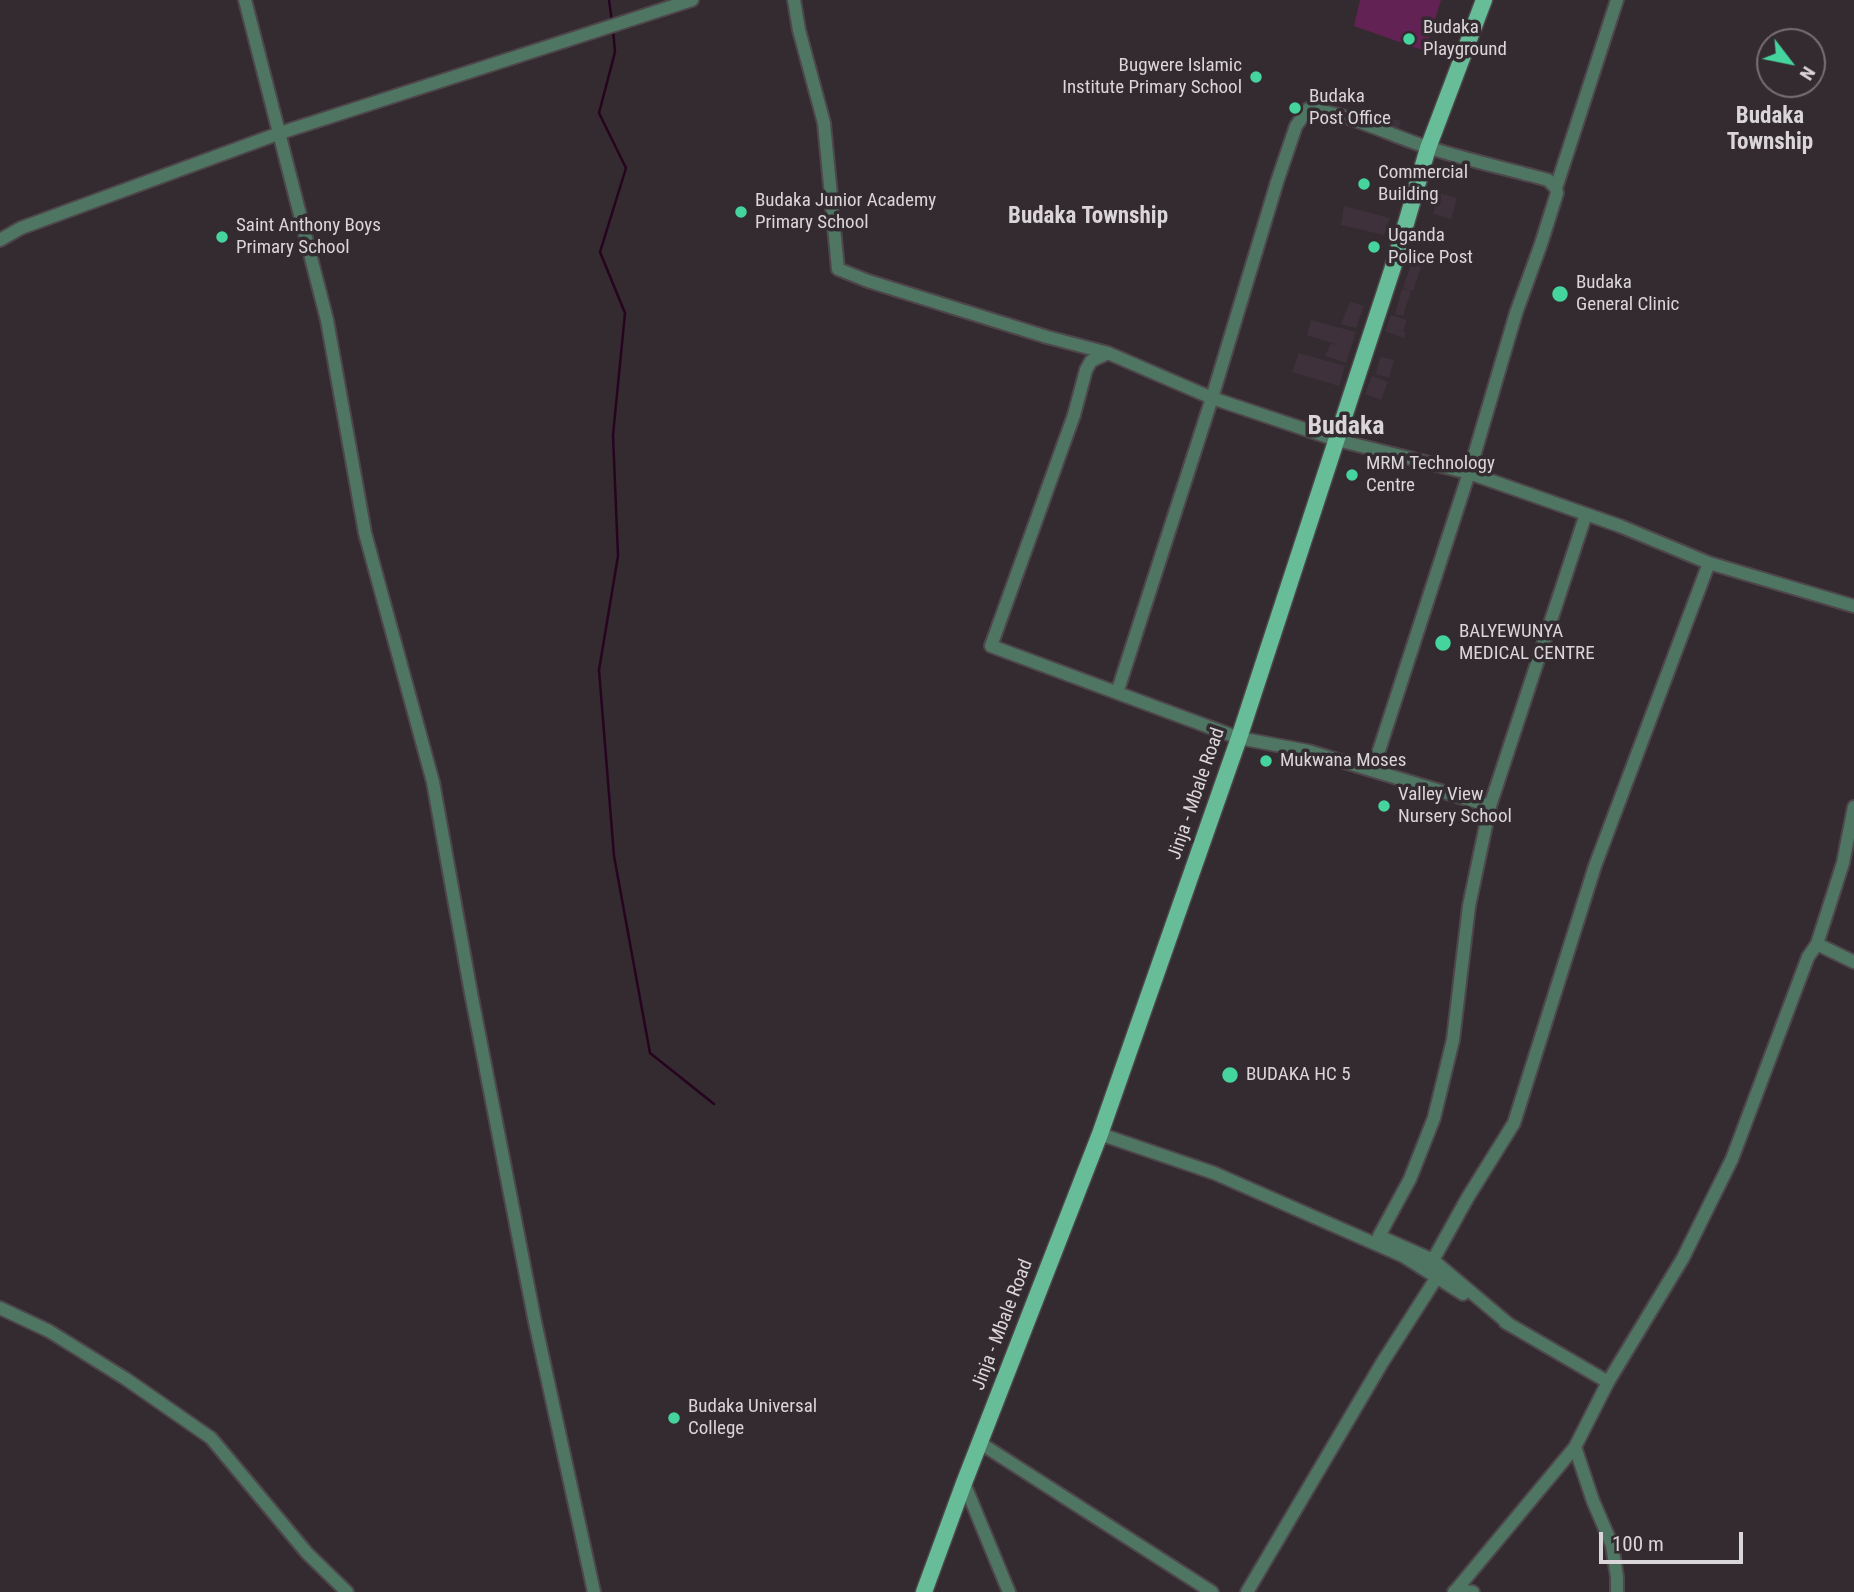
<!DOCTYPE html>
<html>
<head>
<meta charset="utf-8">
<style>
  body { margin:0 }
  #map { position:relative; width:1854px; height:1592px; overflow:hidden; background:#332b30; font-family:"Roboto Condensed",sans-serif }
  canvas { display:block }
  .north { position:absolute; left:1756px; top:28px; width:70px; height:70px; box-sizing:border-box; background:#332b30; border:2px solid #766f73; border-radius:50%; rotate:122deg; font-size:19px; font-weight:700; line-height:28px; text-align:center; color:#dad5d8 }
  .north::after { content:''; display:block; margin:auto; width:24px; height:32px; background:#46d49e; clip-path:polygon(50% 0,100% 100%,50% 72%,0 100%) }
  .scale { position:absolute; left:1599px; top:1532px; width:144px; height:32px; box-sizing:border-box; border:4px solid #dad5d8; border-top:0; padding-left:9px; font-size:21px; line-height:24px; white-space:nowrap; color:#dad5d8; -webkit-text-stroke:5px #332b30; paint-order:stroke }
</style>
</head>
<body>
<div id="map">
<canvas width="1854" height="1592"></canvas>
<div class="north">N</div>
<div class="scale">100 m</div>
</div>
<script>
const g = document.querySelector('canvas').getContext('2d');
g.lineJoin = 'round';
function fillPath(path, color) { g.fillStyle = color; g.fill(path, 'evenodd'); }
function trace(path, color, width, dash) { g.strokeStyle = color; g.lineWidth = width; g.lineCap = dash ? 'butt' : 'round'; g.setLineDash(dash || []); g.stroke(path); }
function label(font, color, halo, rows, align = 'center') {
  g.font = font + ' "Roboto Condensed",sans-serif'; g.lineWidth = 7; g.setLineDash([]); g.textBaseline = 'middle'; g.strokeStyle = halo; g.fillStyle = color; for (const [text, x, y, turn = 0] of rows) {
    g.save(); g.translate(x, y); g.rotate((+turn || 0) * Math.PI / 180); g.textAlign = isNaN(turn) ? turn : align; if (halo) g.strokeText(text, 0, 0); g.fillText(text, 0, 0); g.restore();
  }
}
fillPath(new Path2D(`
  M1374,113L1401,121L1398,134L1370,127Z
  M1439,193L1457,198L1451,219L1433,214Z
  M1344,206L1390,218L1384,235L1341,225Z
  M1416,249L1426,252L1413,291L1403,288Z
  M1402,289L1411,291L1403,316L1395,314Z
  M1350,302L1364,306L1356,328L1341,324Z
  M1391,315L1407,320L1403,331L1406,332L1404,338L1385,331Z
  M1311,320L1356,332L1346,363L1325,356L1331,344L1338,345L1307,335Z
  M1299,353L1345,366L1339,386L1292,372Z
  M1380,357L1394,360L1389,378L1376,374Z
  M1372,376L1388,382L1381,400L1365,394Z`), '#3f313b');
fillPath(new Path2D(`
  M1360,0H1441L1425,51L1354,26Z`), '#622254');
trace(new Path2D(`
  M609,0L612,22
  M613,29L615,52L599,113L626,168L600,252L625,313L613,435L618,556L599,670L614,856L650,1053L714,1104`), '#26041f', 2.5);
const minor = new Path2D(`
  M245,0L327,320L365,533L433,782L471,993L535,1322L594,1592
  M794,0L799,30L824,123L838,269L868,281L1047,337L1108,353L1212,398L1337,440L1469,473L1620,526L1709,563L1854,606
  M1556,188L1617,0
  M0,240L21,228L280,133L692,0
  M1108,353L1091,361L1086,370L1074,415L991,646L1239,738L1308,751L1490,806L1586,514
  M1117,693L1212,398L1277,182L1296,126L1308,109C1348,113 1389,135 1427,147C1467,160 1508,169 1548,180L1556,188L1557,193L1541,244L1516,313L1469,473L1373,769
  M1490,806L1469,906L1453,1040L1434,1118L1410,1179L1379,1236L1433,1260L1510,1325
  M1817,944L1854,962
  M1100,1134L1214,1173L1403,1256L1463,1294
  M0,1308L49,1331L126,1379L211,1438L307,1553L347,1592
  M1505,1322L1608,1382
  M980,1443L1212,1592
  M1575,1447L1593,1501L1612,1545L1617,1577V1592
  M964,1483L1009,1592
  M1456,1590L1575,1447L1608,1382L1683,1258L1732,1159L1808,957L1817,944L1843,863L1854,807
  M1247,1592L1382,1363L1437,1277L1433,1260L1468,1197L1514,1123L1595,866L1709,563
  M1454,1592L1456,1590L1473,1592`);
const major = new Path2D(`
  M924,1592L964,1483L1100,1134L1239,738L1395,261L1428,148L1484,0`);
trace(minor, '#4e464b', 16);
trace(major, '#4e464b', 19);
trace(minor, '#4e7663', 12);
trace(major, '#66bd97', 16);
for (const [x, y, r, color] of [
  [1409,39,7,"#46d49e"],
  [1256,77,7,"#46d49e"],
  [1295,108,7,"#46d49e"],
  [1364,184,7,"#46d49e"],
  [741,212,7,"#46d49e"],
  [222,237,7,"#46d49e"],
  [1374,247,7,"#46d49e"],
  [1560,294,9,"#46d49e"],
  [1352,475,7,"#46d49e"],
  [1443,643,9,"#46d49e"],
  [1266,761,7,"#46d49e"],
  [1384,806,7,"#46d49e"],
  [1230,1075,9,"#46d49e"],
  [674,1418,7,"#46d49e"]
]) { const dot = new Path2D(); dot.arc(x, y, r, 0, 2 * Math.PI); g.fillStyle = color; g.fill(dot); trace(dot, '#332b30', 2.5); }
label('19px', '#dad5d8', '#332b30', [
  ["Budaka",1423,28],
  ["Playground",1423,50],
  ["Bugwere Islamic",1242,66,"right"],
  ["Institute Primary School",1242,88,"right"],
  ["Budaka",1309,97],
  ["Post Office",1309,119],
  ["Commercial",1378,173],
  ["Building",1378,195],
  ["Budaka Junior Academy",755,201],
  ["Primary School",755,223],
  ["Saint Anthony Boys",236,226],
  ["Primary School",236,248],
  ["Uganda",1388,236],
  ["Police Post",1388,258],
  ["Budaka",1576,283],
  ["General Clinic",1576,305],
  ["MRM Technology",1366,464],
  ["Centre",1366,486],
  ["BALYEWUNYA",1459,632],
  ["MEDICAL CENTRE",1459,654],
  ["Mukwana Moses",1280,761],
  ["Valley View",1398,795],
  ["Nursery School",1398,817],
  ["BUDAKA HC 5",1246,1075],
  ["Budaka Universal",688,1407],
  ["College",688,1429]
], 'left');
label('19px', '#dad5d8', '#332b30', [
  ["Jinja - Mbale Road",1197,794,-71],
  ["Jinja - Mbale Road",1003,1325,-69]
]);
label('bold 23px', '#dad5d8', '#332b30', [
  ["Budaka",1770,117],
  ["Township",1770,143],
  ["Budaka Township",1088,217]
]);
label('bold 26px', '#dad5d8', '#332b30', [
  ["Budaka",1346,427]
]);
</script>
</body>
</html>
